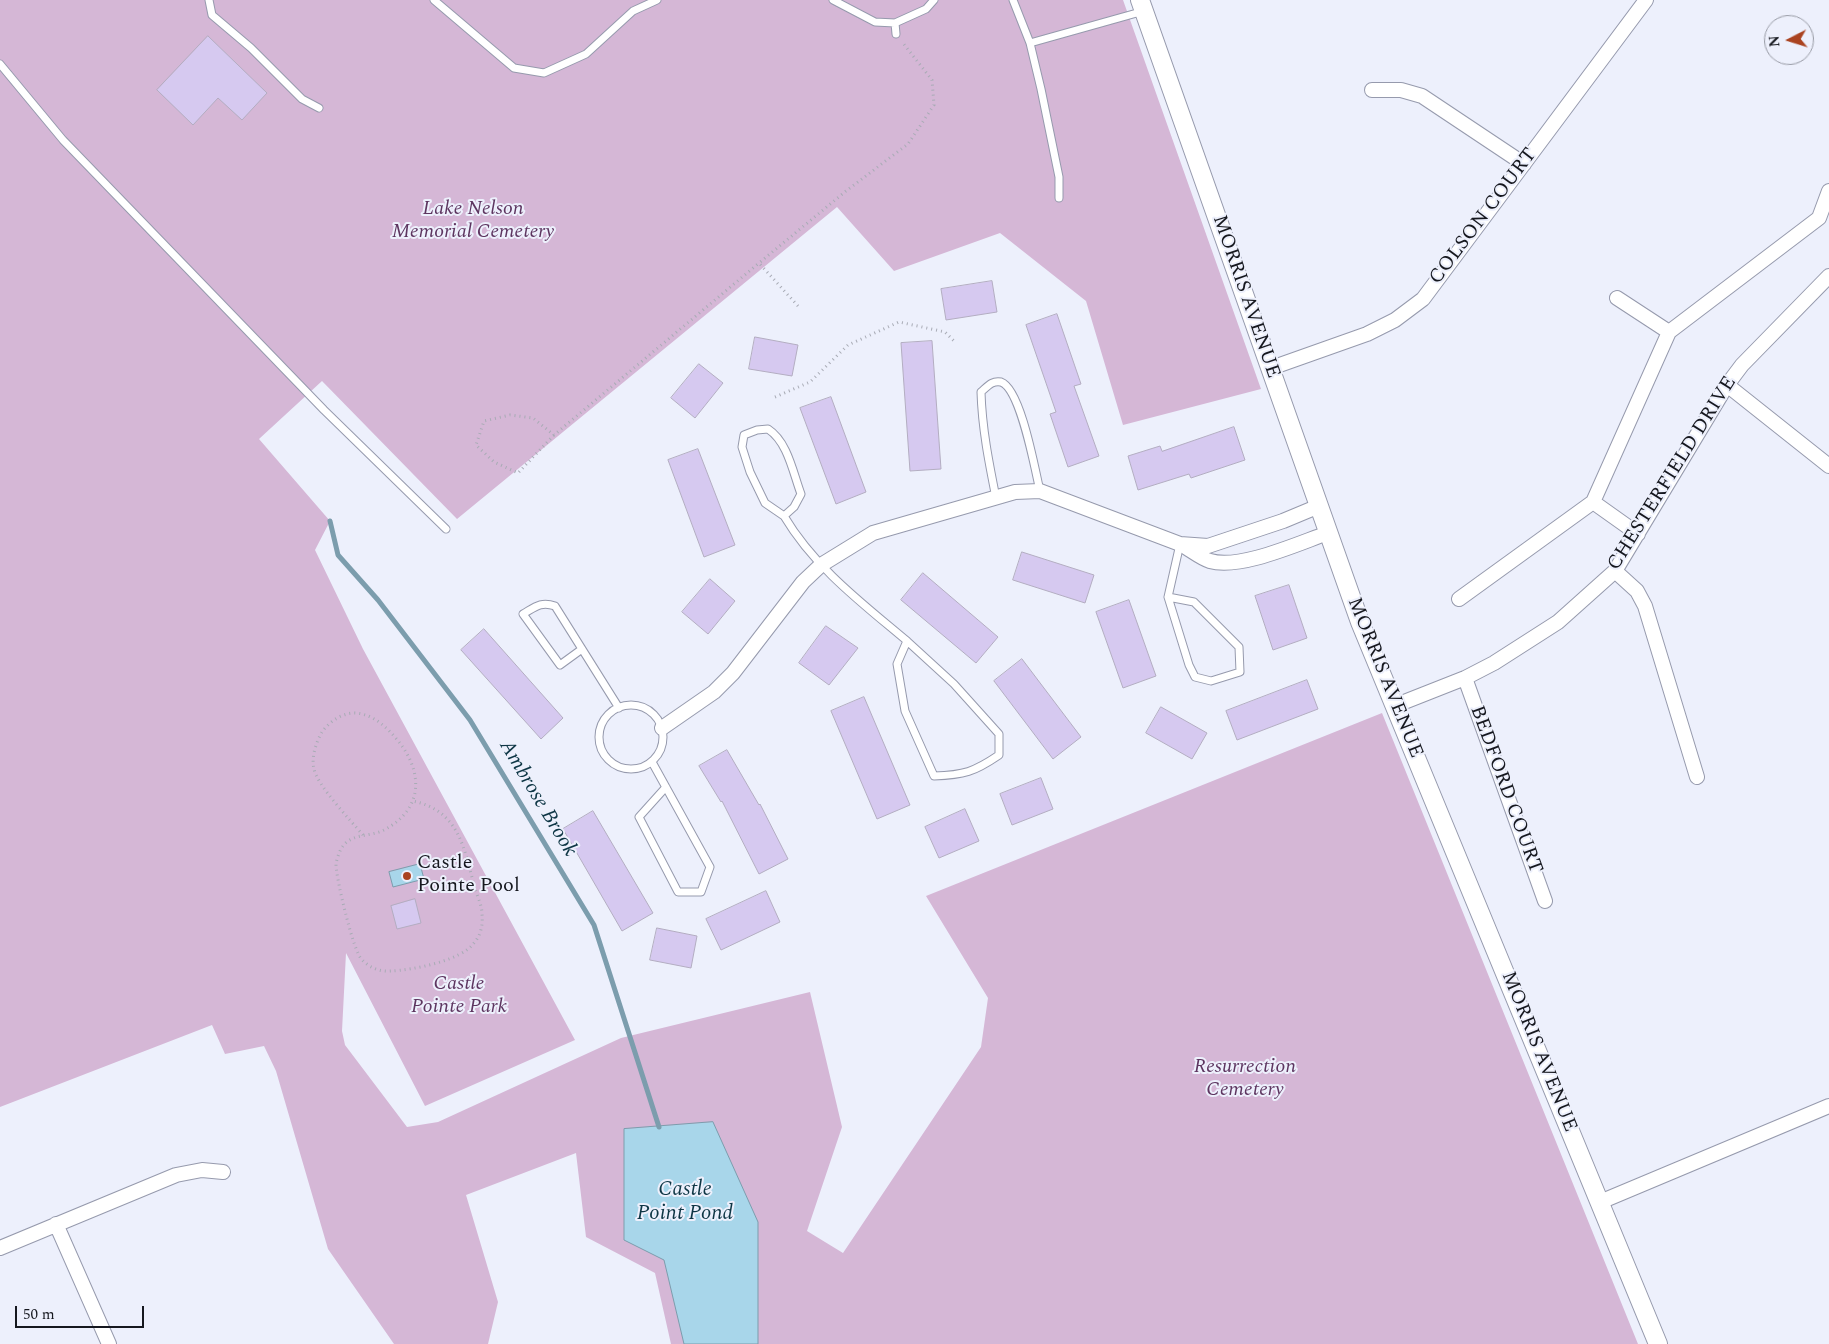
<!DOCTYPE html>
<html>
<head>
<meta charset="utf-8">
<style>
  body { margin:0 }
  #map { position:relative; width:1829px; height:1344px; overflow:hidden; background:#edf0fc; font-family:Spectral,serif }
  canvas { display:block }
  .north { position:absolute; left:1764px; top:15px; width:50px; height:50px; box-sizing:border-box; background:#edf0fc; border:1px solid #979aa4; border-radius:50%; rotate:265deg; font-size:14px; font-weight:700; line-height:20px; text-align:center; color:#16181f }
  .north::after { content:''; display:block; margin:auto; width:18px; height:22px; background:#aa4320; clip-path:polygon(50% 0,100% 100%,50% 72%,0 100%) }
  .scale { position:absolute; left:15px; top:1306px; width:129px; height:22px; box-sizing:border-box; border:2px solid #16181f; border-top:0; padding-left:6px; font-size:15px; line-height:18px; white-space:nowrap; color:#16181f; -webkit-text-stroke:4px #edf0fc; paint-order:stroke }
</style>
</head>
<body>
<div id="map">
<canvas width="1829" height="1344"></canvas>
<div class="north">N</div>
<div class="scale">50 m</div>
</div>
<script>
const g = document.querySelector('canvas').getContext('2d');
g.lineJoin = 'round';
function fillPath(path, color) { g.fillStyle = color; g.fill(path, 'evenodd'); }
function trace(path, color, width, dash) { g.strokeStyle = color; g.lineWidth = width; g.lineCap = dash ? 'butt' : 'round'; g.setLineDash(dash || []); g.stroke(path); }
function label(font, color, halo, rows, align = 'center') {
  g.font = font + ' Spectral,serif'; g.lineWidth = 4; g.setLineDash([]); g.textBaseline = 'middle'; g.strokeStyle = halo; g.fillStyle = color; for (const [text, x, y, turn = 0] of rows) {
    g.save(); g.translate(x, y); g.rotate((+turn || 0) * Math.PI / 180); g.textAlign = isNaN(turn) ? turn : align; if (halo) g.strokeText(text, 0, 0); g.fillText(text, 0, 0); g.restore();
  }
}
fillPath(new Path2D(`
  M0,0H1123L1261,389L1123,425L1086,301L1000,233L894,271L837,207L457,519L322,381L259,439L330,521L315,550L363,649L575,1040L425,1106L346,953L342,1031L345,1045L407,1127L438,1122L621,1038L810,992L842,1127L807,1231L843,1253L981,1047L988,998L926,896L1382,713L1638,1344H671L655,1273L586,1237L576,1153L466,1195L498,1302L488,1344H394L328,1249L276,1071L264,1046L225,1054L212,1025L0,1107Z`), '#d5b7d6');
const water = new Path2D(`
  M420,864L424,879L393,887L389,872Z
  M713,1122L758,1222V1344H684L664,1260L624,1240V1129Z`);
fillPath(water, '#a8d6ea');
trace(water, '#7c9dad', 1);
trace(new Path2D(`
  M330,521L338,555L378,600L470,720L594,925L659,1127`), '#7c9dad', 5);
const building = new Path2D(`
  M208,36L267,93L242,120L218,98L193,125L157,90Z
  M992,281L997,312L946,320L941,289Z
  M1057,314L1081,384L1074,386L1099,456L1068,467L1050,414L1056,412L1026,325Z
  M755,337L798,345L792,376L749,369Z
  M932,341L941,469L910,471L901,343Z
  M699,364L723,383L695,418L671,398Z
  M831,397L866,492L836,504L800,408Z
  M1234,427L1245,460L1191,478L1189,474L1138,490L1128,456L1160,446L1162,451Z
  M698,449L735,545L704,557L668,460Z
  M1022,552L1094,575L1085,603L1013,580Z
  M923,573L998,637L976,663L901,600Z
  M710,579L735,601L708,634L682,612Z
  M1289,585L1307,638L1273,650L1255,596Z
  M1129,600L1156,676L1123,688L1096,612Z
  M826,626L858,648L829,685L799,663Z
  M484,629L563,718L541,739L461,650Z
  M1022,659L1081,737L1053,759L994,681Z
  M1307,680L1318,709L1237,740L1226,711Z
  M864,697L910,805L877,819L831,711Z
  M1161,707L1207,733L1192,759L1146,733Z
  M727,750L759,805L760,804L788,859L759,874L722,801L721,802L699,766Z
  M1041,778L1053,809L1012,825L1000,794Z
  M965,809L979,841L939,858L925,827Z
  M593,811L653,913L622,931L563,829Z
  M766,891L780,922L721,950L706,919Z
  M415,899L421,923L397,929L391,906Z
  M657,928L697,936L691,968L650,960Z`);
fillPath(building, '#d6c9f0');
trace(building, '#b3adc1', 1);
const service = new Path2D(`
  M209,0L212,15L251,48L302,99L319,108
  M434,0L514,68L544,73L586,54L633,11L657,0
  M833,0L875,22L895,23
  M1013,0L1030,43L1041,89L1059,177V198
  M896,34L895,23L926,9L934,0
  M1030,43L1144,11
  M0,64L63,140L324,410L446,529
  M768,429C788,442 793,473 801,494L794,507L784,516L765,503L750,472L742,447L744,435L757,430Z
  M996,498C989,463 982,428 981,392C987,387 992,380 1001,382C1021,389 1035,470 1040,491
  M784,516C815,568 862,603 907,641
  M1168,597L1194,602L1239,647L1240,672L1211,681L1195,677L1189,665Z
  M1168,597L1180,544
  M907,641L954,684L999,734V755C974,772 964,775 934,776L905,711L897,664Z
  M582,649L560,665L523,614C535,607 541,601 555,606L619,708
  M599 737a32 32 0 1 1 64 0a32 32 0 1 1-64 0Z
  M652,762L710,867L701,892H678L639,817L666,787`);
const minor = new Path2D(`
  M1372,90H1401L1422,96L1524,164
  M1617,298L1669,332
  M1271,368L1367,334L1395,320L1423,299L1646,0
  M1727,385L1829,466
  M1319,506L1283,521L1208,546L1180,544C1190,549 1200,558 1210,561C1240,570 1299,543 1328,533
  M1638,534L1593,502L1669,332L1819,218L1829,191
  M1615,571L1637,591L1645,606L1697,777
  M1459,599L1593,502
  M1465,678L1545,901
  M1394,706L1465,678L1494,663L1558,622L1615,571L1727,385L1742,365L1829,276
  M662,728L714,692L733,673L803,582L821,565L873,533L1015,492L1040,491L1180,544
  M1600,1202L1829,1106
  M56,1224L109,1344
  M0,1248L176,1175L202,1170L223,1172`);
const tertiary = new Path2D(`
  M1140,0L1360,622L1658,1344`);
trace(service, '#969aad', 9);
trace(minor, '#969aad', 16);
trace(tertiary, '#969aad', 20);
trace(new Path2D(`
  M798,306L759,263L846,191L908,144L934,105L932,80L903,43
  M775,397L810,382L848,345L899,322L945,332L955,342
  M554,435L518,473L494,462L476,445L484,421L510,415L533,418L554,435L759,263
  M363,835C351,821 317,785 314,769C311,758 316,742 322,732C330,721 342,713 355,713C372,714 384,725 394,736C423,768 426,808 384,830C368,838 349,832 340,851C338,856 336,861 336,866C337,881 352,945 360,957C367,967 379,972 391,971C412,970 461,961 474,943C481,935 483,925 482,914C482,905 477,896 475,888C468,865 464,836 447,819C438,809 426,804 413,801`), '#a8abb5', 3, [1, 4]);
trace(service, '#fff', 7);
trace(minor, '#fff', 14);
trace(tertiary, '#fff', 18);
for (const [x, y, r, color] of [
  [407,876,5,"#aa4320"]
]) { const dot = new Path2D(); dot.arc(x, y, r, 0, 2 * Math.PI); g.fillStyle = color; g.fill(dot); trace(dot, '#edf0fc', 2); }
label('italic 20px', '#5d3560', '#edf0fc', [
  ["Lake Nelson",473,210],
  ["Memorial Cemetery",473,233],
  ["Castle",459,985],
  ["Pointe Park",459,1008],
  ["Resurrection",1245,1068],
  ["Cemetery",1245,1091]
]);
label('20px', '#16181f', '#edf0fc', [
  ["COLSON COURT",1484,217,-53],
  ["MORRIS AVENUE",1245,297,71],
  ["CHESTERFIELD DRIVE",1673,474,-58],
  ["MORRIS AVENUE",1384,678,68],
  ["BEDFORD COURT",1505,790,70],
  ["MORRIS AVENUE",1538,1052,68]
]);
label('20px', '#16181f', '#edf0fc', [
  ["Castle",417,864],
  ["Pointe Pool",417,887]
], 'left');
label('italic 21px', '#0e3645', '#edf0fc', [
  ["Ambrose Brook",537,799,59],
  ["Castle",685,1191],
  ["Point Pond",685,1215]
]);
</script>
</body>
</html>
